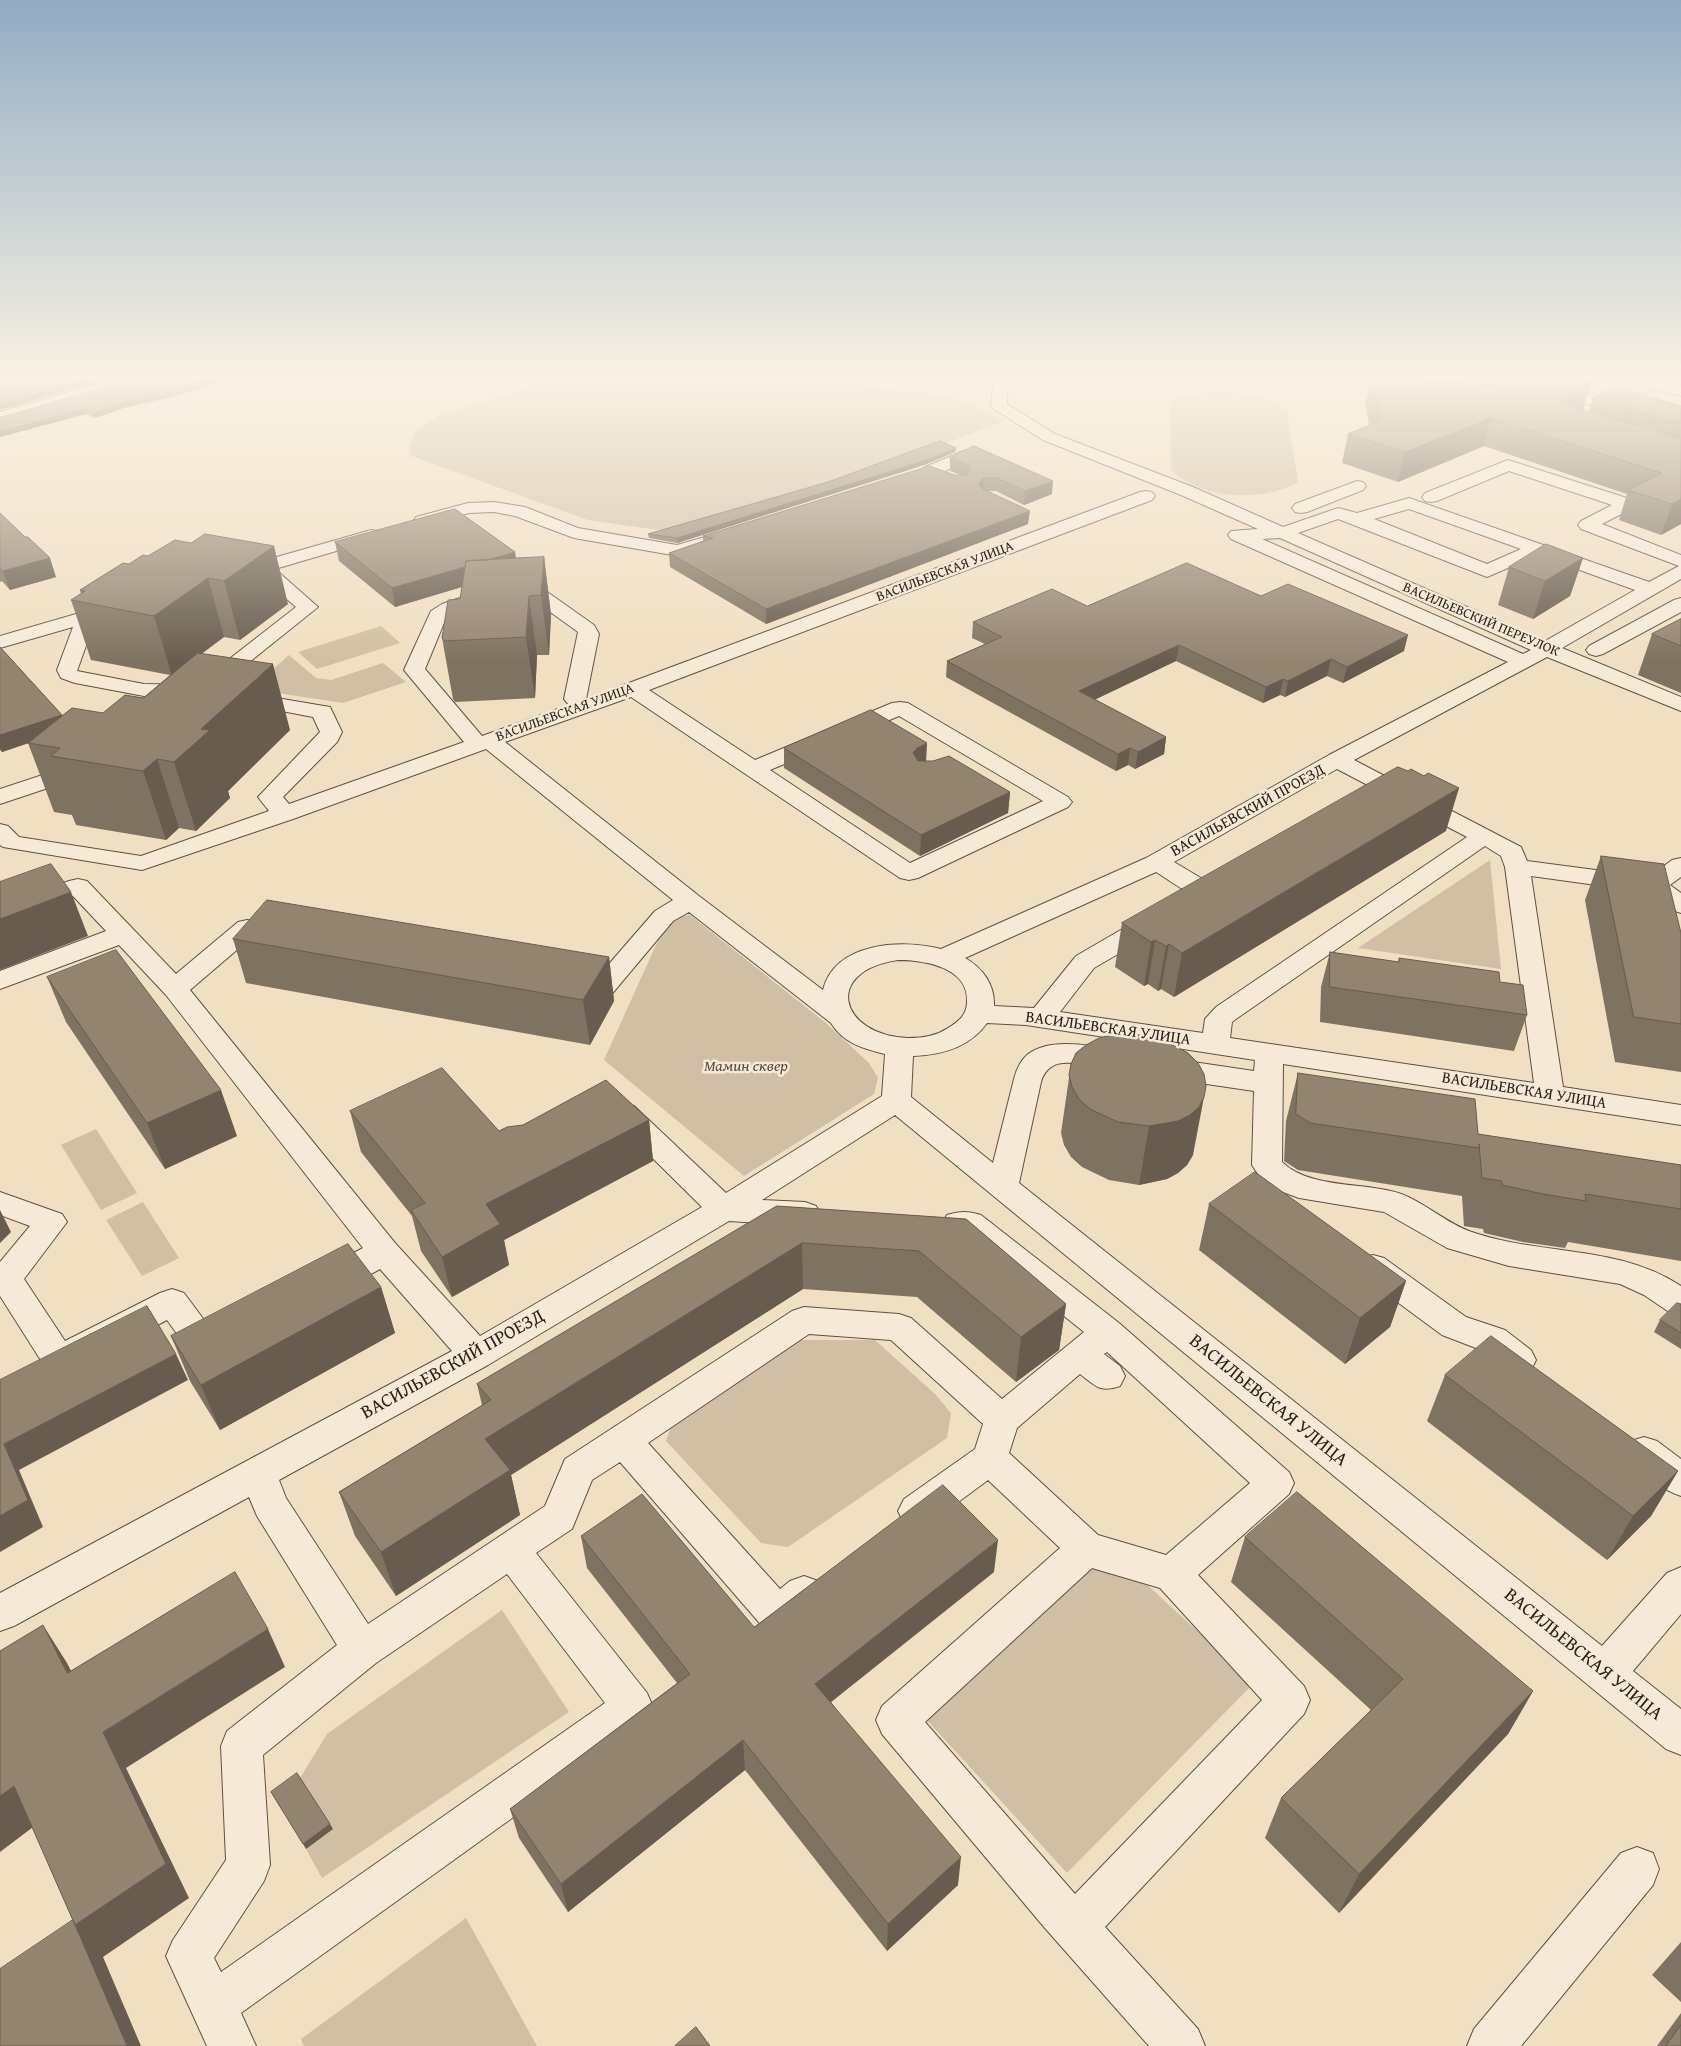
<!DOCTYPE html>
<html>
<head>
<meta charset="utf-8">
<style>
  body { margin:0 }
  canvas { display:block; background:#f1dfc1 }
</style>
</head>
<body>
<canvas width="1681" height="2046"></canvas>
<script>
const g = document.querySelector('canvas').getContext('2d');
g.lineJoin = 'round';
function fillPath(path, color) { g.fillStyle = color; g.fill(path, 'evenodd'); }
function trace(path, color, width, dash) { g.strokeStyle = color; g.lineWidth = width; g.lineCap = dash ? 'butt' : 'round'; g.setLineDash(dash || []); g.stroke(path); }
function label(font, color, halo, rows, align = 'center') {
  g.font = font + ' "Gentium Book Plus",serif'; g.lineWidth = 5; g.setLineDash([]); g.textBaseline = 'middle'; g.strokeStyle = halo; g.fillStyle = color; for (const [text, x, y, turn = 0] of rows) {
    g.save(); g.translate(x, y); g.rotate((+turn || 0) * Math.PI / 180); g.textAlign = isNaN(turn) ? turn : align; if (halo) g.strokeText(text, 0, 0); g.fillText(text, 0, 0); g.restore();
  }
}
fillPath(new Path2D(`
  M563,376H781L941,395L969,403L1005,421L828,487L671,532L588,520L409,455L413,434L426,423L441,415Z
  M1209,392C1237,392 1264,394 1287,410L1298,482C1263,503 1200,499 1171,470L1170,403L1179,398Z
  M381,626L400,643L317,669L298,652Z
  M289,655L316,678L331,680L383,663L406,682L343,703L251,689Z
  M1490,860L1501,969L1358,948Z
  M690,915L827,1024L869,1063L878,1078L874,1094L744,1176L604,1060L665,925L677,916Z
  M96,1129L137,1193L101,1210L61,1145Z
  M143,1202L179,1258L142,1276L106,1220Z
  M795,1340H875L935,1394L951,1413L947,1438L788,1547L761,1543L666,1441L674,1418Z
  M1093,1565L1131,1570L1254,1683L1067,1873L924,1717Z
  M502,1610L569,1712L322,1878L306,1849L300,1778L327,1734Z
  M466,1918L537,2046H304L301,2039Z`), '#d0bfa4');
const minor = new Path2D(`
  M127,376H152L150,379L0,422V412Z
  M994,376H1008L1007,404L1055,434L1193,487L1283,527L1338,508L1357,513L1409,498L1649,582L1679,566L1581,529L1578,525L1581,521L1612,505L1509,471L1437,501L1431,502L1425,501L1422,497L1425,493L1508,460L1633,500L1636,504L1633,508L1602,524L1681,555V579L1562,648L1681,697V711L1547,657L1354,760L1521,847L1527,861L1649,877L1672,860L1681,858V877L1670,885L1681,893V913L1672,910L1647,892L1531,876L1563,1087L1681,1105V1125L1283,1064L1282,1162C1307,1187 1358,1183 1391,1191C1419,1197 1442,1221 1469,1231C1538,1256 1618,1244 1681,1286V1316L1669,1312L1644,1295L1620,1284L1509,1266L1447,1248L1384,1212L1299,1198L1275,1189L1260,1177L1252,1165L1254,1091L1166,1078L1156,1075L1152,1068L1156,1061L1166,1058L1254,1071L1255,1060L1026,1025L987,1023C970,1047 942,1055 913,1056L911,1097L993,1163L1014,1079C1016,1071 1020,1061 1027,1055C1050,1036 1097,1046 1123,1053L1127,1060L1123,1067C1097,1074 1052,1045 1041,1082L1019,1183L1602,1646L1667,1573L1681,1567V1614L1633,1671L1681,1709V1755L1666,1749L895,1115L762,1200L805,1202L816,1206L821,1214L816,1222L805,1226L729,1221L488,1365L279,1480L286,1498L368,1624L545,1506L565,1459L792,1311L804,1307L899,1314L911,1318L1002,1399L1084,1332L963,1235L947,1231L942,1223L947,1215C960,1211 968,1211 981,1215L1119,1323L1289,1472L1294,1483L1289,1494L1198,1575L1304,1686L1310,1700L1304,1714L1105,1927L1198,2029L1205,2046H1149L1044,1927L882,1734L876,1720L882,1706L1060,1548L988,1480L930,1523L917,1527L904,1523L898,1511L904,1499L975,1449L983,1424L891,1340L809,1334L648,1443L780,1589L790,1581L804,1576L818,1581L823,1594C815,1613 796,1625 777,1632L763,1627L620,1462L592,1480L572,1529L536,1553L647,1693L653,1707L647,1721L241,2013L256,2046H207L166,1956L173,1940L226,1860L221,1746L227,1731L337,1645L257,1516L249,1497L14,1626L0,1631V1593L452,1351L380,1269L342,1290L330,1294L318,1290L314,1281L318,1272L363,1248L166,995L119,945L0,989V971L106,931L73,896L0,920V904L69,881L78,879L87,881L176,974L238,922L247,920L275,926L279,932L275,938L266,940L252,937L190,990L395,1243L480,1336L702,1207L614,1120L609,1113L614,1106L624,1103L634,1106L726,1193L882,1096L885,1054C864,1049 843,1043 831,1023L689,912L673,921L611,995L602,998L570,991L566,985L570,979L579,976L596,979L655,911L673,900L486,749L293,819L142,870L3,847L0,845V824L8,826L19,837L141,856L269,811L258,797L320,732L313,717L240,703L236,699L240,695L247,693L330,707L342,732L337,742L283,797L289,804L464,742L404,670L431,611L442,604L504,583L511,581L536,584L594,625L599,634L586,699L1140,492L1146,491L1152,492L1155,496L1152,500L649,690L755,760L892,703L900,702L908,703L1068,797L1072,802L1068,807L918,878L909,880L900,878L631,697L505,742L699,896L823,990C835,942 902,939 941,949L1146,858L1329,755L1508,662L1231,539L1228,535L1231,531L1258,529L1181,495L1043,440L994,409L991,406ZM1409,509L1521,549L1487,564L1374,519ZM1338,519L1487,577L1538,555L1635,590L1545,641L1298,533ZM1280,538L1531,650L1523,654L1262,539ZM513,593H524L578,632L564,699L569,705L482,736L425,669L446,618L456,612ZM899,716L1043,801L910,863L770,770ZM1337,769L1467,837L1216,1007L1205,1019L1203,1033L1060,1012L1094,968L1161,929L1165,923L1161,917L1152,915L1143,917L1076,956L1034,1008L994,1006C995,985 983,968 965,958L1156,872C1173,882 1195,902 1216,897L1219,892L1216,887L1174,862ZM1485,846L1501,856L1505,867L1534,1083L1230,1038L1232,1022L1236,1019ZM898,960C924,960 969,967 967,1002C967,1015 958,1022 948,1028C936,1036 923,1038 908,1038C839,1035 822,971 898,960ZM1107,1352L1250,1483L1166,1555L1098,1535L1009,1453L1017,1428L1080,1374C1096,1386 1100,1393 1120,1386L1125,1376L1120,1366L1104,1354ZM1092,1568L1160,1588L1262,1700L1075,1894L925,1722ZM507,1574L605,1703L221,1972L214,1958L264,1881L270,1865L263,1755L376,1663Z
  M1503,376H1528L1606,399L1639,384L1632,382L1630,379L1631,376H1645L1681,386V396L1654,388L1621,403L1681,422V432L1505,379Z
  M966,450L972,452L974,455L972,458L937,475H925L923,471L925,467Z
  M1357,481L1363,482L1366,486L1363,490L1307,512L1301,513L1295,512L1292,508L1295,504Z
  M494,502L525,507L578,528L677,545L712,535L718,536L721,540L718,544L678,556L574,538L515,516L494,512L469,513L422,526L416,525L413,521L416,517L468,503Z
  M371,530L377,531L380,535L377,539L275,569L318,607L207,696L200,698L144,696L75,683L61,678L57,670L73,627L0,648V636L114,603L121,605L124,609L121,613L92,622L93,626L77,671L144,684L196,685L296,607L258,574L242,579L235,577L233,573L235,569Z
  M1681,598V612L1603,654L1596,656L1589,654L1586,650L1589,646L1674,600Z
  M79,763L87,765L90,770L87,775L0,804V789Z
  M0,1192L62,1214L67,1222L24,1279L65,1341L160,1293L172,1289L184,1293L213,1332L226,1335L231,1345L226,1355L207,1363L195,1359L167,1320L71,1370L59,1374L47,1370L0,1296V1262L30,1226L0,1215Z
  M1373,1255L1384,1258L1466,1317L1505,1330L1531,1350L1536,1360L1531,1370L1519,1374L1507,1370L1481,1350L1442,1335L1362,1276L1357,1267L1362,1258Z
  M1644,1437L1657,1441L1681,1459V1496C1661,1489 1636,1472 1626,1452L1631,1441Z
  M1637,1847L1653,1853L1659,1869L1653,1885L1521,2046H1467L1474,2029L1621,1853Z`);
trace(minor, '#5e5143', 2);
fillPath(minor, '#f6ead7');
fillPath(new Path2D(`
  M146,376H234V378L176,396L127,407L95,418L86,414L0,437Z
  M1371,376L1537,388L1541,376H1572L1583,410L1589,412L1593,399L1681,406V524L1661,535L1619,520L1627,494L1484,446L1398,482L1342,463L1348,434L1369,425L1365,403Z
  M956,448L955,452L924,465L677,543L649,538L648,534Z
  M950,458L1052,494L1024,505L996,491H988L1028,524L766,624L670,567L669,553L703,541V536L954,475H961L950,471Z
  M0,513L56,577L10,590L2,581L0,582Z
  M175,540L288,604L240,640L224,637L202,653L290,730L228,791L230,798L196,831L179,828L166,840L76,825L72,815L54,812L28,743L2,752L0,750V647L62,716L103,713L143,698L170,675L91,660L71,600L81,594L80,590L129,564L148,556Z
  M335,542L516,558L544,557L551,615L549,655H537L535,698L455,702L453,699L442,638L460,599L462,587L395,607L339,561Z
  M1583,558L1570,596L1533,619L1498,605L1509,567Z
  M1261,596L1404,651L1343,683L1327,676L1285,697L1280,695L1263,703L1176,661L1094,700L1166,737L1164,754L1135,769L1128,765L1116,771L946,677L947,661L985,644L972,638L973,622L1087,606Z
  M1681,619V693L1638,675L1652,634Z
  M784,748L926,761L1010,792L1008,813L920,856L784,768Z
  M1446,831L1174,997L1161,989L1158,991L1148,984L1144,986L1115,967L1122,923Z
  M1601,856L1681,933V1072L1615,1062L1585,900Z
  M233,939L609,957L614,1001L590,1045L246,983Z
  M1330,952L1398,962L1399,958L1500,982L1527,1015L1514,1051L1320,1022L1321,987Z
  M47,977L237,1136L165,1169L66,1022Z
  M1071,1064L1193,1155L1187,1165L1178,1173L1167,1179L1139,1185L1109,1180L1082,1167L1071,1157L1064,1145L1061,1133Z
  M1298,1073L1478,1134L1681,1165V1261L1568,1242L1565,1248L1523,1242L1484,1233L1483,1229L1464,1226L1462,1196L1298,1170L1284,1161L1286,1121Z
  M350,1111L499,1131L649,1120L653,1161L504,1240L509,1265L452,1297L421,1251L412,1216L361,1152Z
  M1209,1204L1406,1281L1390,1327L1345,1364L1199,1250Z
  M777,1206L966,1219L1066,1304L1059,1350L1016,1382L917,1297L803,1289L511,1475L520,1515L396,1596L355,1536L339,1492L482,1405L477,1384Z
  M381,1287L395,1333L220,1430L190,1381L171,1336Z
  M1681,1304V1349L1654,1332L1660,1320Z
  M1445,1375L1678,1471L1651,1516L1607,1560L1427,1421Z
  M581,1536L754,1627L994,1572L831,1702L958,1885L887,1951L745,1770L568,1912L519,1838L510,1809L677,1683L587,1568Z
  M1245,1537L1533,1691L1508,1734L1339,1913L1265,1838L1281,1798L1371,1710L1231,1582Z
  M1681,1942V2002L1652,1975Z
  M1681,2013V2046H1657Z`), '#7e7260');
fillPath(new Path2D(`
  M98,376H118L0,410V404Z
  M221,376H234V378L176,396L127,407L95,418L93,413L125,402Z
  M1591,382L1583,410L1559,425L1568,397Z
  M84,409L86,414L0,437V431Z
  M1491,418L1484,446L1398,482L1405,452Z
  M956,448L955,452L924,465L677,543V538Z
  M983,478V491L979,484Z
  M1053,481L1052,494L1024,505L1025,491Z
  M1681,499V524L1661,535L1672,504Z
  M1030,511L1028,524L766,624V609Z
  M274,546L288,604L240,640L224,581Z
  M515,552L518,570L395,607L392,588Z
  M544,557L551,615L549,655L541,595Z
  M50,558L56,577L10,590L3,571Z
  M1583,558L1570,596L1533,619L1545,581Z
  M208,578L224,637L172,676L154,616Z
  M529,596L537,655L535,698L526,637Z
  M1408,635L1404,651L1343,683L1347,667Z
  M1179,645L1176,661L1077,708L1079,691Z
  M1331,659L1327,676L1285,697L1288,681Z
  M273,664L290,730L228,791L230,798L196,831L174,762L201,729Z
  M1283,679L1280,695L1263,703L1266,687Z
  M62,715L68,730L2,752L0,748V735Z
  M1166,737L1164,754L1135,769L1138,752Z
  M927,743L926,764L912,774L913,753L917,748Z
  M1130,748L1128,765L1116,771L1118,754Z
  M157,759L179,828L166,840L143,771Z
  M1459,788L1446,831L1174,997L1182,953Z
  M1010,792L1008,813L920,856L921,835Z
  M71,892L88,936L0,970V919Z
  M1155,940L1148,984L1144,986L1151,942Z
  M1169,944L1161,989L1158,991L1166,946Z
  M609,957L614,1001L590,1045L583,1000Z
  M221,1090L237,1136L165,1169L147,1123Z
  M1204,1097L1193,1155L1187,1165L1178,1173L1167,1179L1139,1185L1149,1126Z
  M649,1120L653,1161L504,1240L509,1265L452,1297L442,1257L486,1204Z
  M0,1210L11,1232L0,1243Z
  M802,1243L803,1289L511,1475L520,1515L396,1596L381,1552L485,1439Z
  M1406,1281L1390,1327L1345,1364L1360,1318Z
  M381,1287L395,1333L220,1430L201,1385Z
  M1066,1304L1059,1350L1016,1382L1021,1337Z
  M176,1354L188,1380L19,1470L43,1527L0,1552V1516L4,1444Z
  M1678,1471L1651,1516L1607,1560L1633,1516Z
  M998,1540L994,1572L816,1714L815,1684Z
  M43,1625L67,1663L91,1710L67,1673Z
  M268,1629L285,1667L126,1768L189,1898L103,1957L141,2046H127L75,1925L103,1732Z
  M1533,1691L1508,1734L1339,1913L1359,1874Z
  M743,1740L745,1770L568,1912L561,1884Z
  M14,1786L41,1821L0,1852V1796Z
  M330,1824L333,1829L306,1849L303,1844Z
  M961,1857L958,1885L887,1951L888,1924Z`), '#675c4e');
const building = new Path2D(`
  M17,376H98L0,404V386Z
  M146,376H221L174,390L125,402L93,413L84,409L0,431V418Z
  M1371,376L1539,388L1541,376H1572L1591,382L1568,397L1566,402L1569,406L1681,438V499L1672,504L1628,490L1662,473L1491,418L1405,452L1348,434L1380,421Z
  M1611,388L1616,390L1620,388L1681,406V424L1593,399Z
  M940,441L956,448L924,461L677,538L648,534L828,482Z
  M974,446L1053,481L1025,491L997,478H983L979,484L983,489L1030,511L766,609L669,553L713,538L703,536L930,466L954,475H967L970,470L968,465L950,458Z
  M455,509L515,552L488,560L466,561L465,567L392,588L335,542Z
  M0,513L25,537H28L50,558L3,571L0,568Z
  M205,534L274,546L224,581L208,578L154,616L71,600L85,591L80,590L123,563L129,564L143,555L148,556L175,540L191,543Z
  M1546,544L1583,558L1545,581L1509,567Z
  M544,557L541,595L529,596L526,637L445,641L442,638L448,600L460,599L466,561Z
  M1187,563L1261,596L1288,584L1408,635L1347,667L1331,659L1288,681L1283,679L1266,687L1179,645L1079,691L1166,737L1138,752L1130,748L1118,754L947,661L1002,637L973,622L1052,589L1087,606Z
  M1681,619V646L1652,634Z
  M0,647L62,715L0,735Z
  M198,653L273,664L201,729L210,730L174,762L157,759L143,771L51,756L60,748L28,743L72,708L103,713L125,695L143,698Z
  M871,710L927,743L917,748L913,753L918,761H933L949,756L1010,792L921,835L784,748Z
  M1398,767L1408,771L1411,769L1424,776L1428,773L1459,788L1182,953L1169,944L1166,946L1155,940L1151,942L1122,923Z
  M1601,856L1664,864L1681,933V1024L1634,1017Z
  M51,864L71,892L0,919V882Z
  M267,900L609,957L583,1000L233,939Z
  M116,950L221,1090L147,1123L47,977Z
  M1330,952L1399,962V958L1499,972L1500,982L1523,985L1527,1015L1330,987Z
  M1113,1035H1145L1161,1039L1188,1053L1198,1063L1204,1074L1206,1086L1204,1097L1199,1107L1190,1115L1178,1121L1149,1126L1118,1122L1090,1109L1079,1099L1072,1087L1069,1075L1071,1064L1076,1053L1086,1045L1099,1038Z
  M442,1068L499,1131L507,1127L523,1125L606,1080L649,1120L486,1204L500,1224L442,1257L411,1210L425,1203L350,1111Z
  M1298,1073L1475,1099L1478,1134L1681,1165V1209L1585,1194L1586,1201L1543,1194L1502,1185V1181L1482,1178L1479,1144V1148L1310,1123L1296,1114Z
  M1255,1172L1406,1281L1360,1318L1209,1204Z
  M777,1206L966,1219L1066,1304L1021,1337L919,1251L802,1243L485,1439L510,1470L381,1552L339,1492L491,1400L477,1384Z
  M348,1244L381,1287L201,1385L171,1336Z
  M1677,1303L1681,1304V1333L1660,1320Z
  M147,1306L176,1354L4,1444L28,1500L0,1516V1380Z
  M1491,1336L1678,1471L1633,1516L1445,1375Z
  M943,1485L998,1540L815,1684L961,1857L888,1924L743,1740L561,1884L510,1809L690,1674L581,1536L642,1494L754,1627Z
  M1297,1492L1533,1691L1359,1874L1281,1798L1403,1679L1245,1537Z
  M235,1572L268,1629L103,1732L166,1864L75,1925L14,1786L0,1796V1651L43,1625L67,1673Z
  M297,1773L330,1824L303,1844L271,1792Z
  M73,1920L127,2046H0V1969Z
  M1681,2025V2046H1666Z
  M696,2027L710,2046H675Z`);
fillPath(building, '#938470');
trace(building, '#675c4e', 1);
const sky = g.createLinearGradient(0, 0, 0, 663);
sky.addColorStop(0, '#91acc2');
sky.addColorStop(0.57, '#f9f1e3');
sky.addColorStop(1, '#f9f1e300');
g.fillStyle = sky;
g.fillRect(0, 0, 1681, 663);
label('14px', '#2d2219', '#f6ead7', [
  ["ВАСИЛЬЕВСКАЯ УЛИЦА",945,572,-21],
  ["ВАСИЛЬЕВСКИЙ ПЕРЕУЛОК",1481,620,23],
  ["ВАСИЛЬЕВСКАЯ УЛИЦА",565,713,-20]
]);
label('16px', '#2d2219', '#f6ead7', [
  ["ВАСИЛЬЕВСКИЙ ПРОЕЗД",1248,811,-29],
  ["ВАСИЛЬЕВСКАЯ УЛИЦА",1108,1029,8],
  ["ВАСИЛЬЕВСКАЯ УЛИЦА",1524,1091,9]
]);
label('italic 16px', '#56493c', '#f6ead7', [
  ["Мамин сквер",746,1067]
]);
label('19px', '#2d2219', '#f6ead7', [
  ["ВАСИЛЬЕВСКИЙ ПРОЕЗД",453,1365,-29],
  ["ВАСИЛЬЕВСКАЯ УЛИЦА",1268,1401,39],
  ["ВАСИЛЬЕВСКАЯ УЛИЦА",1583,1655,39]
]);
</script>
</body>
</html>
